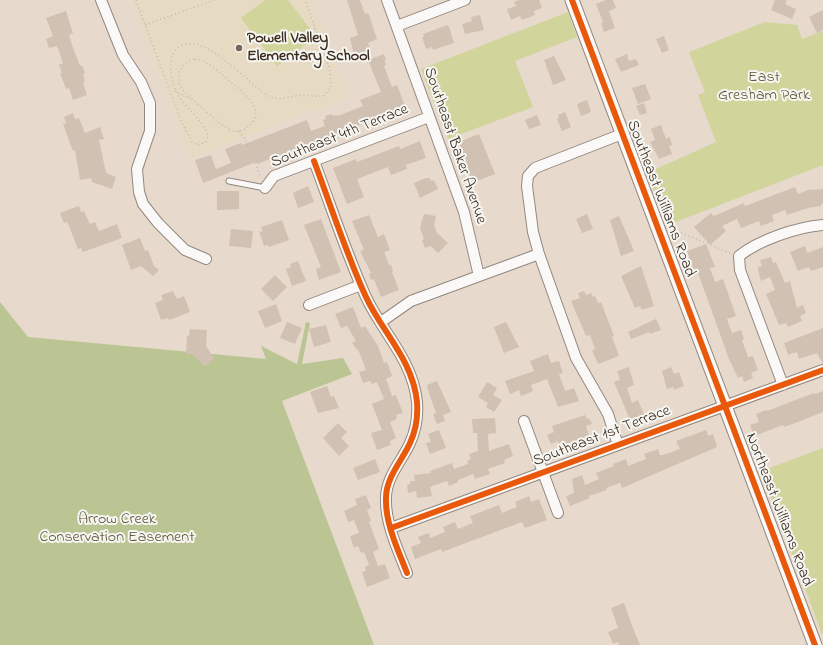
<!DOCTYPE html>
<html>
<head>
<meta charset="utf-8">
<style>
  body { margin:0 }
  canvas { display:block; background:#e7d9cb }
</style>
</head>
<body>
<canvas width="823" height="645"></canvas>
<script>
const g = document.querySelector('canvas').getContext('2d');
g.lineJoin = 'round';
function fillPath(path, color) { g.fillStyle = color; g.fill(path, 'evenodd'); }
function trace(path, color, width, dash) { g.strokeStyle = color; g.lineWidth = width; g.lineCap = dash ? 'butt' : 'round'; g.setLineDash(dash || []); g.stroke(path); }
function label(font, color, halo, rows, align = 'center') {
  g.font = font + ' "Indie Flower",sans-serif'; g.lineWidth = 4; g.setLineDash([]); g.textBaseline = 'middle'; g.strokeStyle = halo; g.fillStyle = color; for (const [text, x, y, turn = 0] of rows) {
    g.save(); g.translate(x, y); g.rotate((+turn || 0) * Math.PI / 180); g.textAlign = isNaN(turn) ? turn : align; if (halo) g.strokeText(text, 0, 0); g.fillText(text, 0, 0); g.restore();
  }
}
fillPath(new Path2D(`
  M131,0H312L348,97L190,158Z`), '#e7dac2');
fillPath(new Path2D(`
  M265,0H288L311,30L310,41L277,66L241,18Z
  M568,12L577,37L515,61L533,107L448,139L421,69Z
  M765,22L797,25L802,39L823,31V165L668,225L644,163L650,168L656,169L716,142L698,95L705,92L689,52Z
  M823,448V634H822L761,471Z`), '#d1d59c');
fillPath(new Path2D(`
  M0,302L28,337L266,359L261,346L297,364L306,322L310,323L302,364L343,358L352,374L282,401L374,645H0Z`), '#bbc593');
fillPath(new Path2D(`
  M347,0H360L365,14L368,13L369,15L377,39L368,43L372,53L355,59L350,38L358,35Z
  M519,0H539L542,8L534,11L535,15L522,20L520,16L511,20L507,9L516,6L514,2Z
  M606,0H613L616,8L609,11L615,28L604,32L601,23L603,22L596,4Z
  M775,0H787L785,4L796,9L792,19L771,10Z
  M823,10V30L817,33L809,17Z
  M66,11L73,33L69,35L73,48L80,66L82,65L85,73L83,74L85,82L83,83L87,95L73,100L69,88L66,89L60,73H62L59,65L63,63L57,46L49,48L46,39L53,36L46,18Z
  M480,15L484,30L465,34L462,24L472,21L471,17Z
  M447,25L449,27L454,43L433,50L432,47L426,49L422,37H424L423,34Z
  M664,36L669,50L662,53L656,39Z
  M384,54L386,60L385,61L386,65L384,66L392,87L397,85L406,109L391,115L390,113L306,146V145L257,164L256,162L203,183L195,160L211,155L216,169L231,163L225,149L241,143L242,145L307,120L311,131L325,126L323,120L326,119L325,116L332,114L333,116L337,115L338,116L363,106L360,100L381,92L368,60Z
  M627,54L629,61L636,59L639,65L621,72L615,59Z
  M554,56L566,80L553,85L544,60Z
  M645,84L651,99L638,104L632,88Z
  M587,100L591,112L581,116L577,104Z
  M644,103L647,113L640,115L636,106Z
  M565,112L571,127L562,131L557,119L559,118L558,115Z
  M73,113L75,119L79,118L85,133L100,127L104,139L99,140L106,173L116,177L112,189L92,182L91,178L80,180L75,150L73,151L63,124L66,123L64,117Z
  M537,115L541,125L529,129L525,120Z
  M661,125L666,139L670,137L672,145L669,146L672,154L659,159L650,142L655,140L651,129Z
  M479,134L495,174L472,183L459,142Z
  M420,141L426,158L406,165L407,169L391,175L388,167L357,179L364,197L347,204L333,168L356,159L357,162L399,146L400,149Z
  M426,178H430L431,181L434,180L438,189L420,198L414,183Z
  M308,186L314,202L298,208L293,193Z
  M795,187L798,194L808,190L823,189V204H821V206L808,208L787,215L785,210L772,215L774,221L761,226L759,221L741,228L737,219L722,226L726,231L710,245L694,227L711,213L714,216L744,203L745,206Z
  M217,191H239V209L217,210Z
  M79,206L81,212L84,211L90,224L95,222L99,231L117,224L122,238L83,252L81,248L78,249L69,226L67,222L64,223L60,213Z
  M424,214L436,216L434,225L437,233L448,243L438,253L431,246L425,248L422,240L424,239L420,228Z
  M587,214L593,229L582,233L576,219Z
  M369,215L378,237L384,234L390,250L384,252L389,265H391L393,271L392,272L399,290L381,297L374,279L371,280L369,274L371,273L360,251L364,250L352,221Z
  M619,216L634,251L621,256L610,220Z
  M321,219L341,272L319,280L316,269L321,267L304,225Z
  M282,220L289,240L269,247L268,245L264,246L259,231L263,232L261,227Z
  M231,229L253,231L251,248L229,246Z
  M140,238L145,251L148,250L154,266L159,270L153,276L141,266L131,270L122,245Z
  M706,244L715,267L710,268L715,282L723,279L736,316L727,319L732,333L741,330L744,339L742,340L748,357L753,356L758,370L751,373L753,378L744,382L742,376L738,378L729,359L698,273L695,274L687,251Z
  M805,246L807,253L823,247V267L811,271L809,267L798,271L790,252Z
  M771,257L773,263L776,262L785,283L790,281L797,308L803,305L806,313L800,316L802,321L788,327L786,323L779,325L766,294L775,290L770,277L761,281L758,270V267L762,266L760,260Z
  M298,261L306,281L292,286L286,269L291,267L290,264Z
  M641,266L654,306L642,310L640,306L635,308L621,276Z
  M275,275L287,287L273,301L261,289Z
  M173,291L177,299L184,296L190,312L169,320L168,318L161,320L155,303L163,300L161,295Z
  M584,291L586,295L591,293L593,297L595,296L598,303L601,302L614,336L612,337L619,356L598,364L592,350L595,349L590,335L586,336L571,301L580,298L578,293Z
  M276,304L282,321L265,328L258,311Z
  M353,307L361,328L365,326L378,346L384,363L387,362L392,376L386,379L392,396L396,395L403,413L396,415L397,419L390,422L396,438L390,441L391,445L377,450L371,433L382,430L372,404L384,399L377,382L372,384L370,381L363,383L359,372L366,370L358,349L357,350L352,343L356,341L347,326L341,328L335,314Z
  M656,319L661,330L650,334L649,332L631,339L628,332Z
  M287,322L302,328L295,344L280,338Z
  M506,322L519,347L504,353L494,327Z
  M326,325L331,342L314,347L309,329Z
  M823,328V364L817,353L799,359L797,352L788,355L784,343Z
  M190,329L207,330L206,346L214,358L205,367L192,354H186L187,336H189Z
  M548,354L551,363L559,361L563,373L559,374L565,391L574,388L579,401L558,407L547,379L531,385L533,391L521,396L519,390L510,394L505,381L534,371L530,361Z
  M629,367L634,385L627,388L632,403L638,400L645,417L631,422L614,382L620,380L617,371Z
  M671,367L674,374L679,372L684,386L674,390L673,387L667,389L662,371Z
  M437,381L451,412L443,415L445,421L437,424L433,414L436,413L427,387V385Z
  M487,382L497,388L493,395L502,400L494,412L486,407L488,403L478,397Z
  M327,386L331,397L334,396L339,408L318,413L310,392Z
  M823,391V412L798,422L784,427L783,425L754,436L750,425L759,422L756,414L766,410L767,411L814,393L815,394Z
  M585,415L587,419L589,418L592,424L586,426L589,435L560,447L558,441L551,444L547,435L554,432L552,426Z
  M495,418L496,433L488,434L489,451L509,444L513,456L504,460L505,463L488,469L490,474L475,479L473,474L458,480V482L449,486L447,481L430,487L432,496L417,498L416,491L408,493L407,485L410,484V481H415L414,475L431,473L430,471L452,463L454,469L468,464L467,461L471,459L469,454L478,451L477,433H473L472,419Z
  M338,423L347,432L341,438L349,446L339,456L323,438Z
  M439,430L446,448L430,454L426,443L431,442L428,434Z
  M706,430L708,436L713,434L717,447L622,488L620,483L606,488L607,490L589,496L590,498L570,506L566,496L574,493L572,479L582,475L585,485L599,479L596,473L614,466L613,464L626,459L628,466L646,459L644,454L658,449L660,455H663L680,449L676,441Z
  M375,459L380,472L358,480L353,468Z
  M366,495L371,508L367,510L371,521L369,522L379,549L373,552L378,566L385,564L390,578L367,587L362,572L366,571L365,567L369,565L364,552L361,553L358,546L354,548L350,536L359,533L354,520L348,522L344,511L357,505L355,499Z
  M529,496L531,502L539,499L547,520L525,528L522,522L442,552L441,549L415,559L411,547L421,543L418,537L429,533L430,538L445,532L443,527L455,522L458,529L473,523L470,516L499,505L502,513L517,507L515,502Z
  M624,603L631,623L640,645H619L618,642L613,644L608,632L618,628L611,608Z`), '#d1c1b3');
const service = new Path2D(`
  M229,181L265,188`);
const minor = new Path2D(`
  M101,0L123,55L141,82L150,103V131L137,169L139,192L143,204L158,223L185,250L206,259
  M387,0L464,212L479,276
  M397,26L465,0
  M314,161C331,206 346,253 366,297C382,332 413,360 417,402C418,415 416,430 410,443C402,461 386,477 386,498C385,523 398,550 407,573
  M265,188L274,176L429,117
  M309,305L361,285
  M381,322L411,301L539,254
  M783,385L740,270L739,256C759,240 797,227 823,225
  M524,421L558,513
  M618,445L608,414L576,358L539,254L533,232L527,186L528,176L535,168L622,134
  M391,528L823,370`);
const tertiary = new Path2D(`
  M572,0L815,645`);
trace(service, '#92887f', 7);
trace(minor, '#92887f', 12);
trace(tertiary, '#92887f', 15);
trace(new Path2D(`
  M136,0L182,123L192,142L198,145L206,142L208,137C203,115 177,107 172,78C170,68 169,54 179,47C205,29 250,88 271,97C279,101 288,97 295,96C304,94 313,97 323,96L331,88L330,70L305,0
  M145,25L214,0
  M195,59C208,61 216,70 226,78C238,89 268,107 250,125C246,130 239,132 233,131C224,129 189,97 181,88L179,84V71L188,61Z
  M175,91L193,100
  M239,131L244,138L261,177
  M670,228L730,253`), '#bfbab7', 1.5, [1, 3]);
trace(service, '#fbf9f7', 5);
trace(minor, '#fbf9f7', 10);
trace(tertiary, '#fbf9f7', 13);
trace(new Path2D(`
  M572,0L815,645
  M314,161C331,206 346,253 366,297C382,332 413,360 417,402C418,415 416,430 410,443C402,461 386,477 386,498C385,523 398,550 407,573
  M391,528L823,370`), '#e8590c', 6);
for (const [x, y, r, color] of [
  [239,48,4,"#77675b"]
]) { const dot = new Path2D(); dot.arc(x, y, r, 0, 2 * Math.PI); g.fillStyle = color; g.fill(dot); trace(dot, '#f6f6f2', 1.5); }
label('bold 16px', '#3b2a1e', '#f6f6f2', [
  ["Powell Valley",247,39],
  ["Elementary School",247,57]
], 'left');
label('16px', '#5c5434', '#f6f6f2', [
  ["East",764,78],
  ["Gresham Park",764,96],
  ["Arrow Creek",117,520],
  ["Conservation Easement",117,538]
]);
label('16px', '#3b2a1e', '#f6f6f2', [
  ["Southeast 4th Terrace",340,137,-22],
  ["Southeast Baker Avenue",454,146,71],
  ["Southeast Williams Road",660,199,69],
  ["Southeast 1st Terrace",602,437,-21],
  ["Northeast Williams Road",778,510,69]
]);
</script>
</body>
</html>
